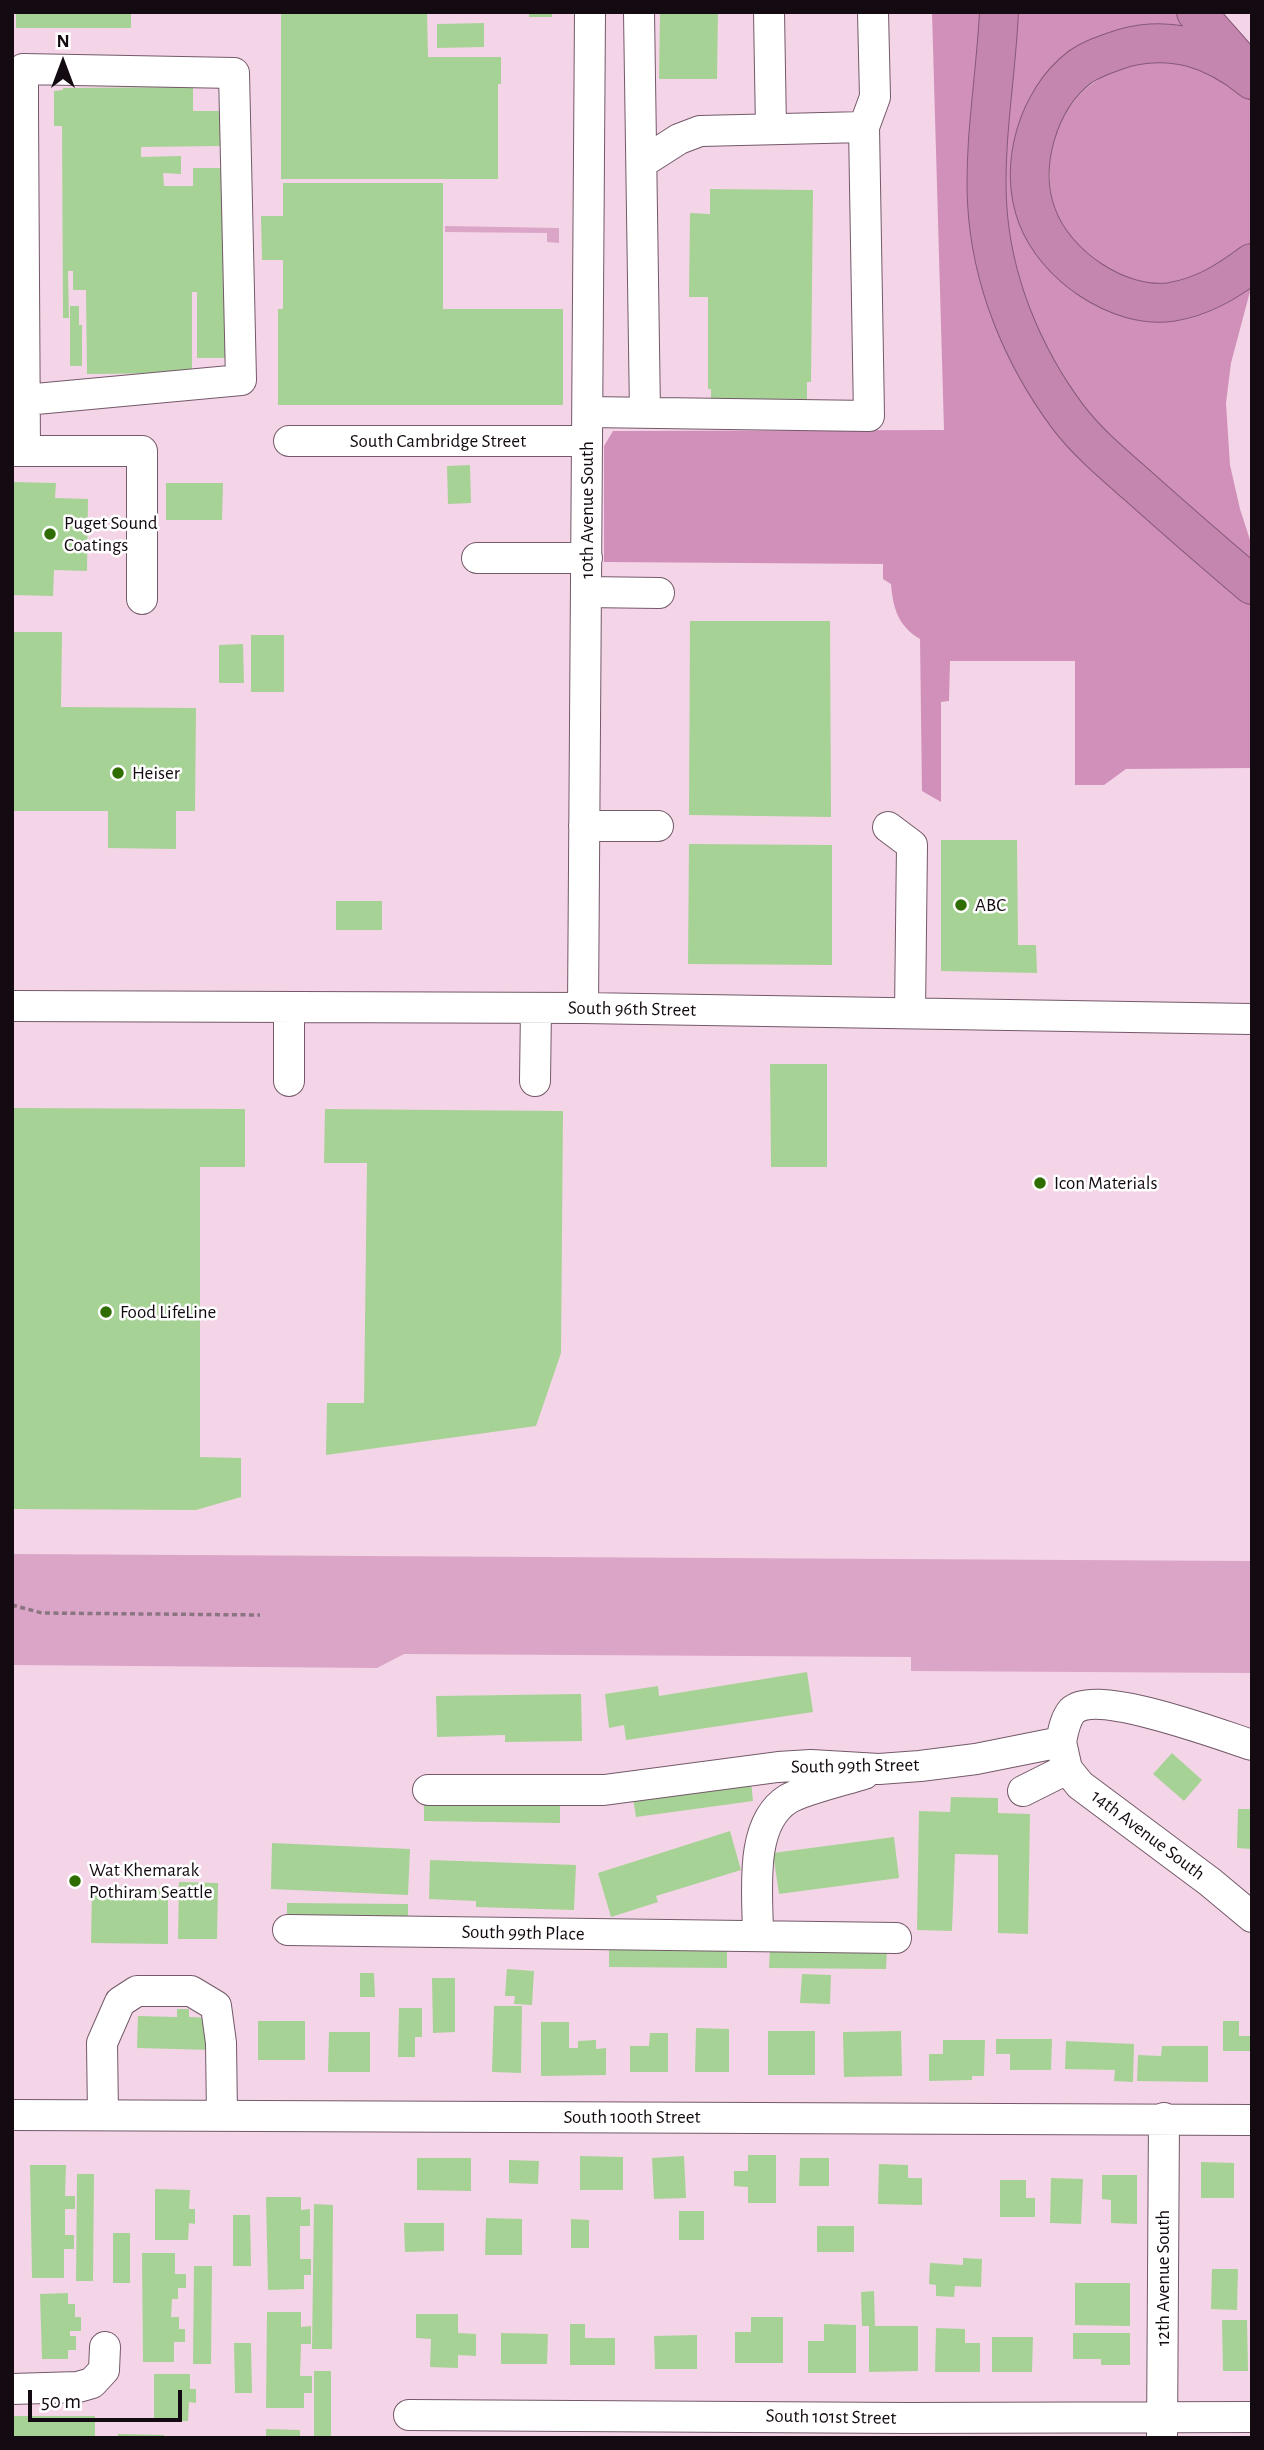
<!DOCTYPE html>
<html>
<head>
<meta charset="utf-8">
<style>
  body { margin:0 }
  #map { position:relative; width:1264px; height:2450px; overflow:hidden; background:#f4d5e7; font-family:"Alegreya Sans",sans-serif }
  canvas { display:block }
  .frame { position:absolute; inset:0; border:14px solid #140a11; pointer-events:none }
  .north { position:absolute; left:28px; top:28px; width:70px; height:70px; -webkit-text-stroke:5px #fff; paint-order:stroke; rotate:0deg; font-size:19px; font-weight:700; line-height:28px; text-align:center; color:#140a11 }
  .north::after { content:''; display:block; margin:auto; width:24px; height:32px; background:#140a11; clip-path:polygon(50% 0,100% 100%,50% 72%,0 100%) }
  .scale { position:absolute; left:28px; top:2390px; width:154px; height:32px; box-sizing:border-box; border:4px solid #140a11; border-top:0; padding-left:9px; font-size:21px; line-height:24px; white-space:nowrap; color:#140a11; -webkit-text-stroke:5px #fff; paint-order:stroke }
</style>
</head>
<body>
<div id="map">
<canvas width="1264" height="2450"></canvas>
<div class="frame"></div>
<div class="north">N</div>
<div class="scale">50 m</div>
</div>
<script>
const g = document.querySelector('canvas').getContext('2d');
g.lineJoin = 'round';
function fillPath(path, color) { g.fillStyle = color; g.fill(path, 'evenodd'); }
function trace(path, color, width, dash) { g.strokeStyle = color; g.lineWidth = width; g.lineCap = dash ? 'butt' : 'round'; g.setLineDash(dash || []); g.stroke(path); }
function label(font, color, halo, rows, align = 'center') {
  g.font = font + ' "Alegreya Sans",sans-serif'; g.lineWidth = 5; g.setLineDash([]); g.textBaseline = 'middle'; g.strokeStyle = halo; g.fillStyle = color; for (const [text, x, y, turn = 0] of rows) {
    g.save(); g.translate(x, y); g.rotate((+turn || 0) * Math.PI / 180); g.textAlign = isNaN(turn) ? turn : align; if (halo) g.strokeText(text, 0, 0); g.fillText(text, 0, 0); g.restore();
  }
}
fillPath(new Path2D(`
  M445,226L559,228V243L547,242V233L445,232Z
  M12,1554L1252,1561V1673L911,1671V1657L404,1654L377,1668L12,1665Z`), '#dba5c7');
fillPath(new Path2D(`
  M932,12H989L972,196L1116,486L1252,606V768L1126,769L1104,785H1075V661H950L949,701L941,702V802L922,791L920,639C898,626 893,608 891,584L883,579V564L604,562V446L613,431L944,430Z
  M1019,12H1191L1213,36L1159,31L1028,124L1077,288L1252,284L1231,363L1226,403L1230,465L1240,509L1252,546V566L1105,431L1081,404L1033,324L1013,264L1004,205L1005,140Z
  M1166,60L1199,67L1252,100V246C1236,256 1210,277 1193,284C1185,287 1171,284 1162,284C1153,283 1144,284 1135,283C1124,281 1112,271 1103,265C1096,261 1086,256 1080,251C1031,202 1043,109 1104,76C1124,65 1144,63 1166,60Z`), '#d190ba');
fillPath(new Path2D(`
  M16,12H131V28H16Z
  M281,12H427L428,57H501V84H498V179H281Z
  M529,12H552V17H529Z
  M660,12H718L717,79H659Z
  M484,23V47L437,48V24Z
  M193,87V111H221V146L141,147V157L181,156V174L163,173L164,186H193V168H226L235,358H197V292H192V373L87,374L86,290H73V271H68L69,318H63L62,126H54V91L63,90V88Z
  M283,183H443V309H563V405H278V309H283V260H262L261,216H283Z
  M710,189L813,190L811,382H807V401L711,400V389H708V297H689L690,213L710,214Z
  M70,306H79V325H82V366H70Z
  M470,465L471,503L448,504L447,466Z
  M12,482L56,483L55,498L88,499L87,571L54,570L53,596L12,595Z
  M166,483H223L222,520H166Z
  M690,621H830L831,817L689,815Z
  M12,632H62L61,707L196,708L195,811H176V849L108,848V811H12Z
  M251,635H284V692H251Z
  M243,644L244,683H219V645Z
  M941,840H1017L1018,945H1036L1037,973L941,971Z
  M689,844L832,845V965L688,964Z
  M336,901H382V930H336Z
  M770,1064H827V1167H771Z
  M12,1108L245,1109V1167H200V1457L241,1458V1497L196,1510L12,1509Z
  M325,1109L563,1111L561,1353L536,1426L326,1455L327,1403H364L367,1163H324Z
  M807,1672L813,1712L626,1740L624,1725L609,1728L605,1694L658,1686L659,1696Z
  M581,1694L582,1741L505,1742V1735L437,1737L436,1696Z
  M1172,1753L1202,1780L1184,1801L1153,1774Z
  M751,1781L753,1801L636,1817L633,1798Z
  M951,1797L998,1798V1813L1030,1814L1028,1934L998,1933V1855L955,1854L952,1931L917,1930L919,1811L950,1812Z
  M424,1802L560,1805V1823L424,1821Z
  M1238,1809H1252V1849L1237,1848Z
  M730,1831L741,1870L656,1896L658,1902L611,1917L598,1873Z
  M894,1837L899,1878L779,1894L773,1853Z
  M272,1843L410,1849L408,1895L271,1889Z
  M430,1860L576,1865L574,1910L476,1907V1901L429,1899Z
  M179,1882L218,1883L217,1939H178Z
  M92,1888L168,1889V1944L91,1943Z
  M287,1903L408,1904V1923L287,1922Z
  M609,1948L727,1949V1968L609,1967Z
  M770,1949L887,1951L886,1969L769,1968Z
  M507,1969L534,1971L532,2005L514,2004L515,1996H505Z
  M360,1973H374L375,1997H360Z
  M802,1974L831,1975L830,2004L800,2003Z
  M432,1978H455V2032L433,2033Z
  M494,2006H522L521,2073L492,2072Z
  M399,2008H422V2037H415V2057H398Z
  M177,2009H189V2017L214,2018L213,2050L137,2048L138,2016L177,2017Z
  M258,2021H305V2060H258Z
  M1223,2021H1239V2036H1252V2051H1223Z
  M541,2022H569V2048H578V2041L596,2040V2049L606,2048V2075L541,2076Z
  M696,2028L729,2029V2072H695Z
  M768,2031H815V2075H768Z
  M901,2031L902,2076L844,2077L843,2032Z
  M329,2032H370V2072H328Z
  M650,2033H668V2072H630V2046H649Z
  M996,2039H1052L1051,2070H1010V2054H996Z
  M943,2040H985L984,2076H972V2080L929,2081V2054H943Z
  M1066,2041L1134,2044L1133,2082L1114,2081L1115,2070L1065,2069Z
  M1162,2046H1208V2082L1137,2081L1138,2055L1161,2056Z
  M748,2155H776V2203H748V2187L734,2186V2171H748Z
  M580,2156L623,2157V2190H580Z
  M684,2156L686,2198L654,2199L652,2158Z
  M417,2158H471V2191L417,2190Z
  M800,2158H829V2186H799Z
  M509,2160L539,2161L538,2184L509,2183Z
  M1201,2162L1234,2163V2198H1201Z
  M879,2164L908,2165V2178H922V2205L878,2204Z
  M30,2165H66L65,2196H75V2209H65V2235H74V2249H64V2278H32Z
  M77,2174H94L93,2281H76Z
  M1102,2175H1137V2224L1111,2223V2200L1102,2199Z
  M1051,2178L1083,2179L1081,2224L1050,2223Z
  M1000,2180H1026V2198H1035V2217H1000Z
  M155,2189L190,2190L189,2209H195V2224L189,2223L188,2240H155Z
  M266,2197H301V2210L310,2209V2226H300V2259H311V2275H304V2289L268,2290Z
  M314,2204L333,2205L332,2349H312Z
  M679,2211H704V2240H679Z
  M233,2215H250L251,2266H233Z
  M486,2218L522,2219V2255H485Z
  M571,2219L589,2220V2248H571Z
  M404,2223H444V2251L405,2252Z
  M817,2226H854V2252H817Z
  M113,2233H130V2283H113Z
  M142,2253H175V2274H186V2288H178V2299H172L171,2317H179V2329H185V2342H174V2362H143Z
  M963,2258L982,2259L981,2287L955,2286L954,2297L936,2296V2285L929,2284L930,2263L963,2265Z
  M194,2266H212L211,2364H193Z
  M1212,2269H1238L1237,2310L1211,2309Z
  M1075,2283H1130V2326L1075,2325Z
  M874,2291L875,2326H918V2371L869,2372V2326H862L861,2292Z
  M68,2293V2304H75V2317H81V2331H70V2336H76V2350H68V2359H42L40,2294Z
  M267,2312H301V2327L311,2326V2344H301L300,2376H312V2393H304V2408H266Z
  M416,2314H458V2333L476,2334V2356L458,2355V2368L430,2367L431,2339L416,2338Z
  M751,2317H783V2363H735V2332H751Z
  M1222,2320H1247L1248,2371H1223Z
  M570,2324H585V2338H615V2365H570Z
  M824,2324L856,2325V2373H808V2341H824Z
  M936,2328L965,2329V2343H980V2372H935Z
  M501,2333L548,2334L547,2364H501Z
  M1073,2333H1130V2365H1101V2359H1073Z
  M697,2335V2369H655L654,2336Z
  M992,2337H1033L1032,2372H992Z
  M234,2343H251L252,2393H235Z
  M314,2371H331V2438H314Z
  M154,2374H190V2389H196V2403L189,2402L188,2421H154Z
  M12,2416H95V2438H12Z
  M266,2429L300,2430V2438H266Z
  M118,2434L164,2435V2438H118Z`), '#a7d295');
const minor = new Path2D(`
  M639,12L645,413
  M769,12L771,129
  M12,110H23L25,451
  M23,110V69L234,73L241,380L25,400
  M864,127L875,97L873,12
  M588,412L869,416L864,127L700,131L679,139L643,162
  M289,441H587
  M12,451H142V599
  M477,558H587
  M586,592L659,593
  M584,826H658
  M888,827L912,845L910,1013
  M12,1006L583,1008L1252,1019
  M583,1008L590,12
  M289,1081V1007
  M535,1081L536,1008
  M1061,1742L1067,1769L1080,1785L1210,1882L1252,1917
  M428,1790H604L778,1767L811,1765L879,1769L920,1766L976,1759L1061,1742C1063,1732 1065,1719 1072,1711C1097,1688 1220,1735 1252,1745
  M1023,1791L1067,1769
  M288,1930L896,1938
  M758,1936C758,1895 748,1824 788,1799C803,1790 845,1780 864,1774
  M12,2115L1252,2120
  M103,2115L102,2043L120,2002L137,1991H191L216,2006L221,2043L222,2116
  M12,2389L78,2387L92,2383L104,2370L105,2347
  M409,2415L907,2418L1252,2417
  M1162,2438L1164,2118`);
const highway = new Path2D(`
  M999,12C996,76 984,139 987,202C991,280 1022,355 1068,417C1087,442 1112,463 1136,484C1174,518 1213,552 1252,585
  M1196,12L1241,63
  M1252,80C1214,49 1173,35 1124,48C1109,53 1093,58 1080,67C1038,99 1018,166 1037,216C1055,265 1118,309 1171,302C1202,297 1227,282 1252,263`);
trace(minor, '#735969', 32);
trace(highway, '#865a77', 40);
trace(new Path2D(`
  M12,1605L42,1613L260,1615`), '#8a7581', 3.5, [5, 3.5]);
trace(minor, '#fff', 30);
trace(highway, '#c485ae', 38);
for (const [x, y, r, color] of [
  [50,534,7,"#2f6d00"],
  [118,773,7,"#2f6d00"],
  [961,905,7,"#2f6d00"],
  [1040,1183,7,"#2f6d00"],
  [106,1312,7,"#2f6d00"],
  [75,1881,7,"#2f6d00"]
]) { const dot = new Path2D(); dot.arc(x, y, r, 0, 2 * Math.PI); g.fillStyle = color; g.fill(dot); trace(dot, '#fff', 2.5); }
label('19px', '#140a11', '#fff', [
  ["South Cambridge Street",438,441],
  ["10th Avenue South",587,510,-90],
  ["South 96th Street",632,1009,1],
  ["South 99th Street",855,1766,-1],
  ["14th Avenue South",1148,1835,37],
  ["South 99th Place",523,1933,1],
  ["South 100th Street",632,2117],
  ["12th Avenue South",1163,2278,-90],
  ["South 101st Street",831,2417,1]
]);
label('19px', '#140a11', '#fff', [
  ["Puget Sound",64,523],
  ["Coatings",64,545],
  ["Heiser",132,773],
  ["ABC",975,905],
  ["Icon Materials",1054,1183],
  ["Food LifeLine",120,1312],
  ["Wat Khemarak",89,1870],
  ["Pothiram Seattle",89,1892]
], 'left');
</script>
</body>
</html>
